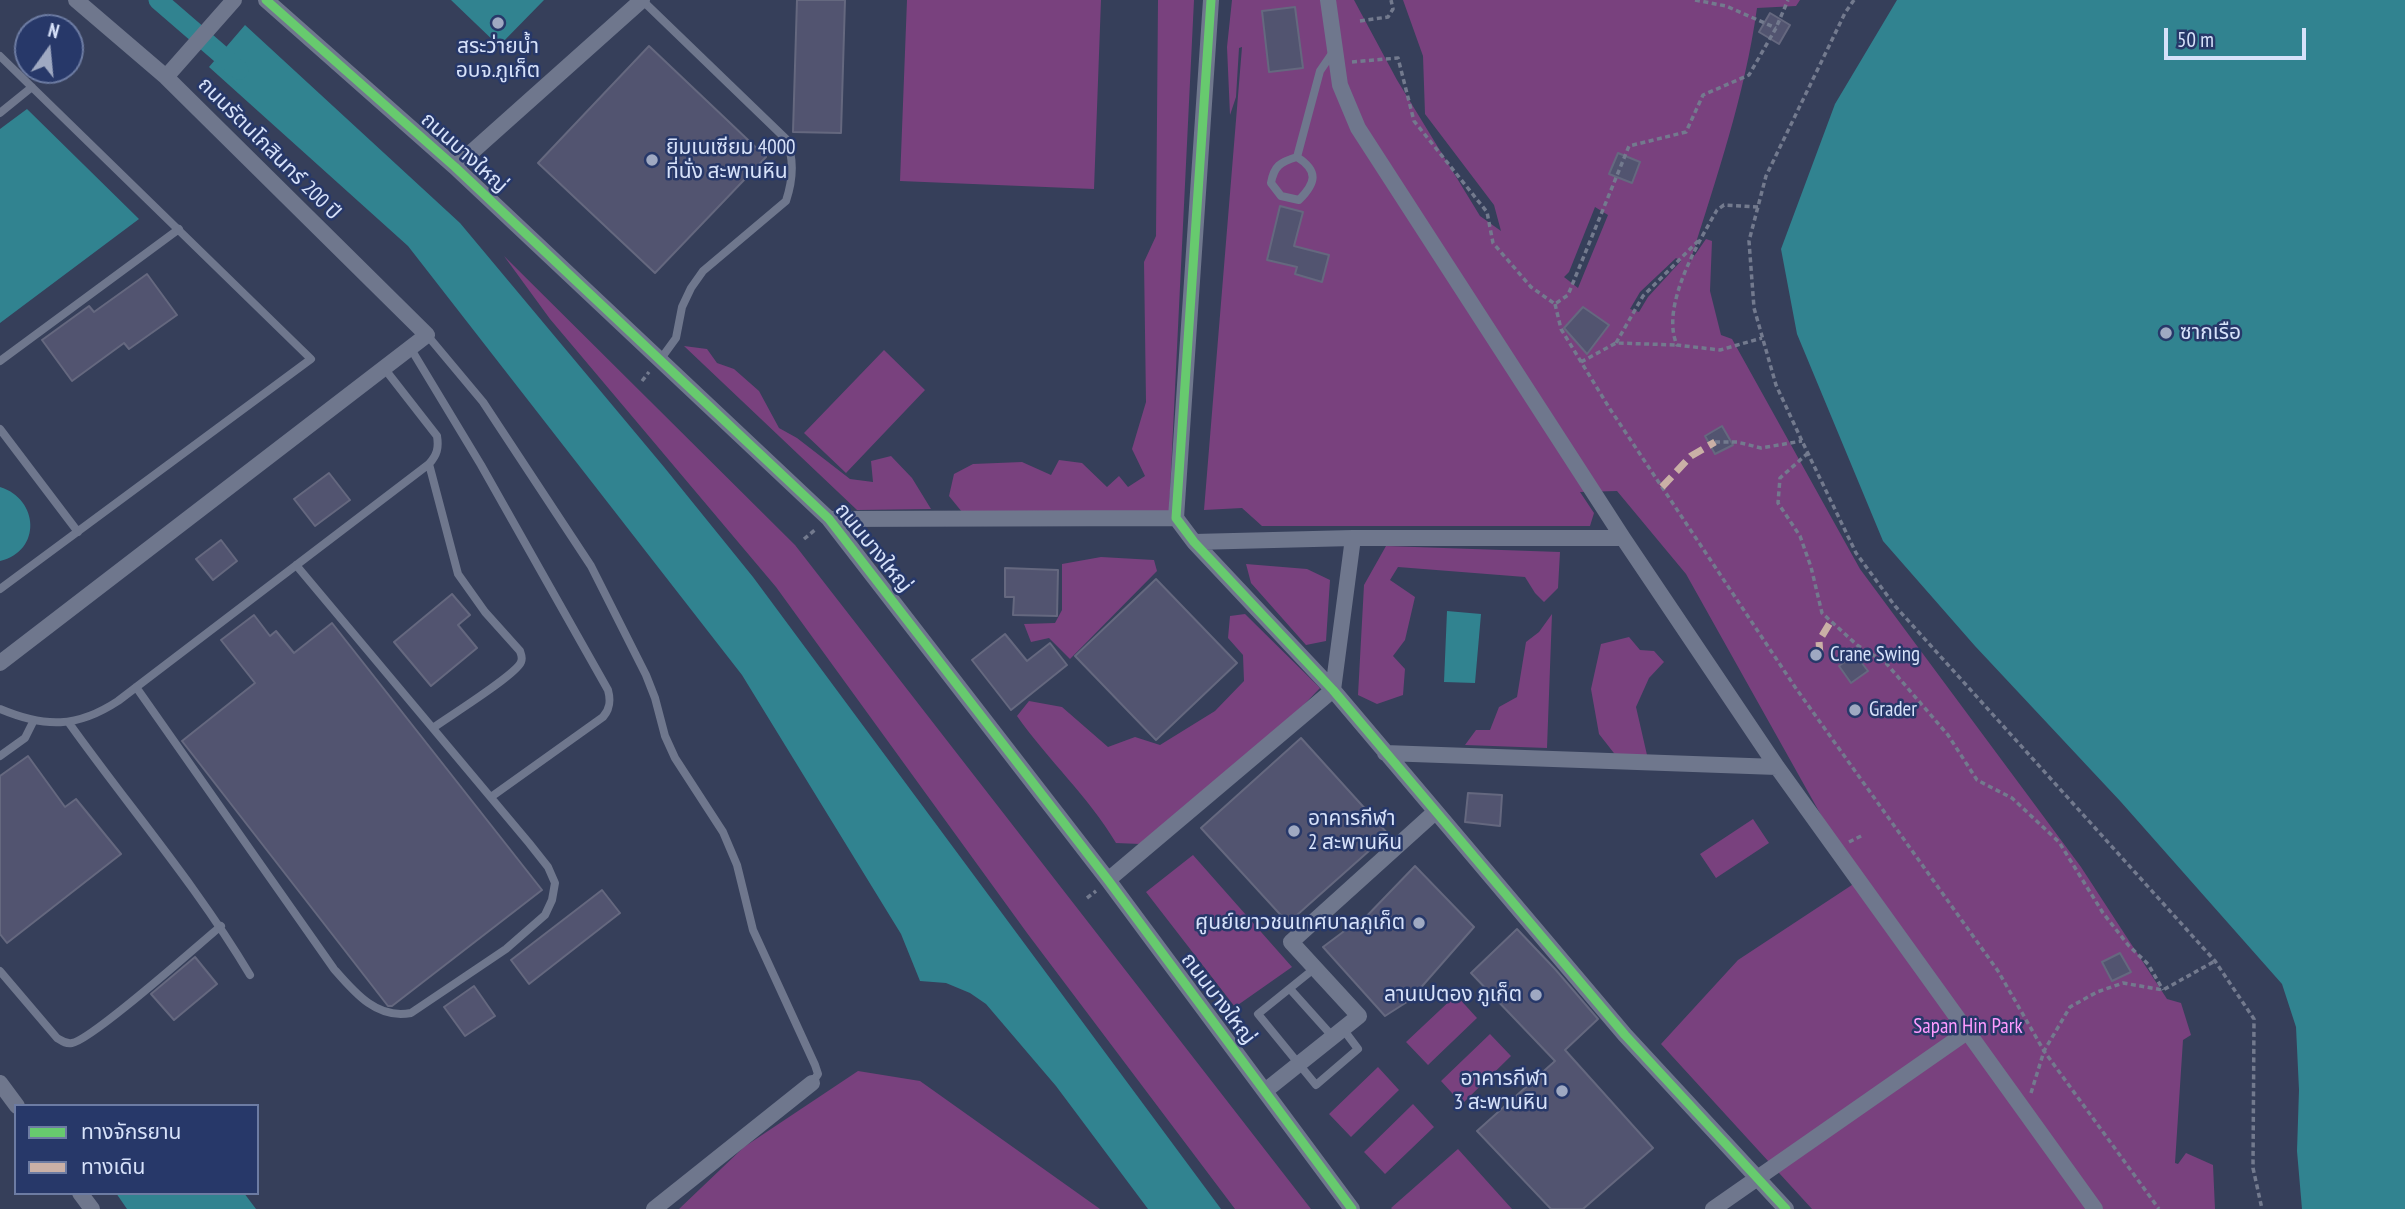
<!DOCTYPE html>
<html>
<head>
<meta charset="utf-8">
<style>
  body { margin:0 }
  #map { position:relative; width:2405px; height:1209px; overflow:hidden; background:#363f5a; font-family:"PT Sans Narrow","Noto Sans Thai",sans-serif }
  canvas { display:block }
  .legend { position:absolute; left:14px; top:1104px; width:245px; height:91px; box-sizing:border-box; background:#273869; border:2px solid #6d7ca3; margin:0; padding:9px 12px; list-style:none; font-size:21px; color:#d7e2fa }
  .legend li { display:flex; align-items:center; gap:14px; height:35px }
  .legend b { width:35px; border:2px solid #6d7ca3 }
  .north { position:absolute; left:14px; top:14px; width:70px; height:70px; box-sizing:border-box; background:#273869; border:2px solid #6d7ca3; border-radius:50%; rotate:15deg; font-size:19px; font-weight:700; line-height:28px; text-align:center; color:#d7e2fa }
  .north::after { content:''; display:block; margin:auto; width:24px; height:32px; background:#9fa9c2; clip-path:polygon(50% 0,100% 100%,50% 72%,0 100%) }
  .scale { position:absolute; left:2164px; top:28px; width:142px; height:32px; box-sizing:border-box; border:4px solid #d7e2fa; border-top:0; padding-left:9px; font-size:21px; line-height:24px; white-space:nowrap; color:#d7e2fa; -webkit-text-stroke:5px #273869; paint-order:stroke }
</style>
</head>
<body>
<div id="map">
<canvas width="2405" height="1209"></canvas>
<ul class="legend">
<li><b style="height:9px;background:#67ca6e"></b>ทางจักรยาน</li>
<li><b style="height:9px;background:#cab0a6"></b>ทางเดิน</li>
</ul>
<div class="north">N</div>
<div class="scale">50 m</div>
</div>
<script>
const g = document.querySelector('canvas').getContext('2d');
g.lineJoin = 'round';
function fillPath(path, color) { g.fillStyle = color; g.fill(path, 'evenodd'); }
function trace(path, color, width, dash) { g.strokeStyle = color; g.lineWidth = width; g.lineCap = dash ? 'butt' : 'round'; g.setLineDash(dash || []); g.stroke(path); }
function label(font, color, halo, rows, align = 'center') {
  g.font = font + ' "PT Sans Narrow","Noto Sans Thai",sans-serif'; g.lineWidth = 5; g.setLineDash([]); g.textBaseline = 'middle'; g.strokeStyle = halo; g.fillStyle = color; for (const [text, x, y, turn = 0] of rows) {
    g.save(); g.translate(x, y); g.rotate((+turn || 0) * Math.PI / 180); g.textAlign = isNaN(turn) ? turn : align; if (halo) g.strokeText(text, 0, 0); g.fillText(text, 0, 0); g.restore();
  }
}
fillPath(new Path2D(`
  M907,0H1101L1094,189L900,181Z
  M1158,0H1194L1169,512H962L949,496L954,474L973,464L1022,462L1051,475L1059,460L1082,463L1107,487L1119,476L1128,487L1145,476L1132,449L1146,402L1144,262L1156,236Z
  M1232,0H1354L1397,80L1480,216L1501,231L1494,205L1425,114L1423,56L1403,0H1800L1796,6L1757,8C1745,95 1716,179 1690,262L1706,239L1712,241L1710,291L1721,335L1732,339L1860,569L2081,867L2167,999L2181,1003L2191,1035L2183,1040L2175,1163L2178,1164L2186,1153L2213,1165L2215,1209H1812L1661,1044L1738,960L1858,881L1686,574L1617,491L1580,492L1594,513L1590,526H1262L1242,508L1204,510L1242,47L1239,48L1236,97L1230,115L1227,47ZM1595,207L1608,215L1578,288L1564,277L1569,272ZM1676,258L1681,261L1648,297L1639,312L1630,309L1640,292Z
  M504,256L795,545L1311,1209H1235L1027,933L776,587L550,319Z
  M684,346L707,349L717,363L734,369L759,391L779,428L797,438L850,479L873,482L871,461L891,456L912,478L931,509L857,510Z
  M884,350L925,390L846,473L804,433Z
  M1386,546L1560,552L1558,588L1544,602L1535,593L1525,577L1398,567L1390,580L1415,597L1405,640L1393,656L1405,669L1403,695L1377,704L1358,695L1364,585Z
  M1101,557L1154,560L1157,571L1070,659L1049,638L1031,642L1024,624L1055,623L1062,610V564Z
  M1246,564L1307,569L1330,580L1326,641L1306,645L1251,583Z
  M1245,614L1320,688L1294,715L1140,844L1116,843C1088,796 1048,760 1017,716L1029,701L1062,707L1108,747L1135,737L1160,745L1215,711L1244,681L1243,655L1228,638L1230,616Z
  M1552,614L1547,748L1465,745L1476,730H1490L1499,707L1517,697L1526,642L1539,632Z
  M1629,637L1640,650L1654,651L1664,662L1649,678L1636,707L1647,755L1617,757L1599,734L1591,689L1601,644Z
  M1753,819L1769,843L1716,878L1700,854Z
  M1193,855L1292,967L1235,1007L1146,892Z
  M1456,995L1477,1018L1428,1065L1406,1042Z
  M1490,1034L1511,1056L1462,1104L1441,1081Z
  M1378,1067L1399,1090L1351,1137L1329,1114Z
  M858,1071L920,1081L1100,1209H679L744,1147Z
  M1413,1104L1434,1127L1385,1174L1364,1152Z
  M1458,1149L1512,1209H1392L1391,1208Z`), '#79417e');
fillPath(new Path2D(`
  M451,0H544L499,46Z
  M1897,0H2405V1209H2302L2297,1151L2299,1090L2296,1027L2282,984L2121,802L1975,646L1883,541L1797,334L1781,249L1835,104Z
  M245,25L460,223L664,467L753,577L1221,1209H1148L1056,1086L986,1004L970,993L946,983L920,981L901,934L742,675L408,246L209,67Z
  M27,109L139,219L0,323V129Z
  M0,487C39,499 42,551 0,561Z
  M1447,611L1481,614L1475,683L1444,682Z
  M116,1193H244L256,1209H127Z`), '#318390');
trace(new Path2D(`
  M158,0L239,70`), '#318390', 19);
const building = new Path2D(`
  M797,0H845L841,133L793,132Z
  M1295,7L1303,68L1269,72L1262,11Z
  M1770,13L1790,25L1779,44L1759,32Z
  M649,46L766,157L655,273L538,163Z
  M1618,153L1640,162L1632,183L1609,174Z
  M1280,206L1303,212L1294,246L1329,255L1322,282L1295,274L1297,267L1267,260Z
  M147,274L177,315L129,349L124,343L72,381L42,340L89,306L94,312Z
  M1583,307L1609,325L1587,354L1564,328Z
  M1722,426L1733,445L1715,454L1705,436Z
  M329,473L350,500L315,526L294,499Z
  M221,540L237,561L213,580L196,559Z
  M1005,568L1058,570L1057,616L1013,615L1014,597H1005Z
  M1156,579L1237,663L1156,740L1075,656Z
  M452,594L470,615L458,625L477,648L431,686L394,642Z
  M254,615L270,636L276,631L294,653L332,623L542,890L392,1006H388L182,741L255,683L221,640Z
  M1005,634L1027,661L1050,643L1067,665L1011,710L972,660Z
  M1855,654L1868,671L1851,683L1839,666Z
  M1301,738L1388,834L1288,923L1201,828Z
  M28,756L65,807L76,799L121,854L7,943L0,934V776Z
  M1468,793L1502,795L1500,826L1465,822Z
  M1415,866L1474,927L1410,1000L1385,1016L1323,947L1359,920L1361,922Z
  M602,890L620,913L529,984L511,960Z
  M1517,929L1555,969L1598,1019L1565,1050L1653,1148L1583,1209H1551L1477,1131L1555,1061L1471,973Z
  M2120,953L2131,972L2112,981L2102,962Z
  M195,957L217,984L174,1020L151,994Z
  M474,986L495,1016L465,1036L444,1007Z`);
fillPath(building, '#525470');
trace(building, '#65687f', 2);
trace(new Path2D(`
  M1695,0L1726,6L1776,28
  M1854,0L1845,13L1766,176L1749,241L1754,308L1776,385L1802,441L1856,553L1895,606L2215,961L2254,1019L2253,1168L2262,1209
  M1360,21L1388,17L1393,9L1391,0
  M1352,62L1398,58L1414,121L1487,212L1493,243L1531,287L1555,304L1568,295L1629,146L1686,132L1703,95L1749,75L1776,28L1788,0
  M1758,207L1724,205L1717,210C1698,243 1660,307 1677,345L1720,350L1762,338
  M1555,304L1561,329L1610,409L1795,687L1998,971L2044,1051L2159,1209
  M1616,343L1643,296L1700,239
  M1581,362L1616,343L1677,345
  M642,381L649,372
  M1715,442H1737L1761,448L1802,441
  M1808,453L1780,478L1778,503L1800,536L1811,567L1822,613L1857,645L1886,663L1948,735L1977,780L2012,798L2059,842L2103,913L2129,946L2148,964L2163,990
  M804,539L816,529
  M1849,842L1863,835
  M1087,898L1096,891
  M2031,1093L2044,1051L2070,1007L2097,992L2123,983L2163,990L2215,961`), '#737a8e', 3.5, [5, 3.5]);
trace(new Path2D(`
  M642,0L786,139C795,160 793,180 786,201L703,271L691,288L682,307L676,338L660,360
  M0,56L311,359L0,589
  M0,113L32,87
  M1297,157C1319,171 1316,183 1299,200L1281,196L1271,183C1274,166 1280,162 1297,157L1320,71L1333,52
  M427,335L483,402L591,566L646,675L655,698L665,736L675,758L723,832L737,865L753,930L815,1065L818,1074L812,1083
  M411,349L481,465L608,690C611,701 610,709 603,717L491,797
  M0,361L179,229
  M0,429L78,532
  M429,464L458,574L485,612L520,651C521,655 523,657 521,662C516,675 448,717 433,728
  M136,687L334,969C354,992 377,1020 411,1013L506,949L545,915L552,900L555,883L548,867L529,843L296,565
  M0,709C45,728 77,728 118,701L429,464C437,455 439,448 437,436L384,368
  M69,723C129,807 197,886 250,975
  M0,756L25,738L34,720
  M1315,968L1258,1014L1316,1085L1358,1049L1343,1029
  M0,971L57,1038C62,1041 65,1044 72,1043C92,1040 198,945 221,926
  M1290,989L1333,1037`), '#6f778d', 8);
trace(new Path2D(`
  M266,0L455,167L829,519L1108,880L1352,1209
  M1211,0L1176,518L1194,542L1333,690L1625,1035L1786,1209
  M1328,0L1340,85L1358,128L1623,538L1777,767L2095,1209
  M166,77L234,0
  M455,167L642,0
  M829,519L1176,518
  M1194,542L1353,538H1623
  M0,663L427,335L166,77L76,0
  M1385,753L1777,767
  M1108,880L1333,690L1353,538
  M0,1083L17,1106
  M1265,1091L1359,1016L1291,942L1435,812
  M80,1193L92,1209
  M654,1209L812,1083
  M1713,1209L1967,1032`), '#6f778d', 16);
trace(new Path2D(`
  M1662,487L1691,456L1715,442
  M1820,656L1819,641L1831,621`), '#cab0a6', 7, [14, 7]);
trace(new Path2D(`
  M266,0L455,167L829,519L1108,880L1352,1209
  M1211,0L1176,518L1194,542L1333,690L1625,1035L1786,1209`), '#67ca6e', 9);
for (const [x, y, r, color] of [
  [498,23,7,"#9fa9c2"],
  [652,160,7,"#9fa9c2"],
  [2166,333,7,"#9fa9c2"],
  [1816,655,7,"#9fa9c2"],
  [1855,710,7,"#9fa9c2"],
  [1294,831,7,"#9fa9c2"],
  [1419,923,7,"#9fa9c2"],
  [1536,995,7,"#9fa9c2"],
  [1562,1091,7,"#9fa9c2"]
]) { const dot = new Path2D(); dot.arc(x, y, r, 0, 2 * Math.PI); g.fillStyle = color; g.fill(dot); trace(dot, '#273869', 2.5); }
label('21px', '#d7e2fa', '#273869', [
  ["สระว่ายน้ำ",498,47,"center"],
  ["อบจ.ภูเก็ต",498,71,"center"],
  ["ยิมเนเซียม 4000",666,148],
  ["ที่นั่ง สะพานหิน",666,172],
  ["ซากเรือ",2180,333],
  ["Crane Swing",1830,655],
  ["Grader",1869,710],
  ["อาคารกีฬา",1308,819],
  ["2 สะพานหิน",1308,843],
  ["ศูนย์เยาวชนเทศบาลภูเก็ต",1405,923,"right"],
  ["ลานเปตอง ภูเก็ต",1522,995,"right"],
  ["อาคารกีฬา",1548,1079,"right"],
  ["3 สะพานหิน",1548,1103,"right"]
], 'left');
label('21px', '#d7e2fa', '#273869', [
  ["ถนนรัตนโกสินทร์ 200 ปี",269,149,45],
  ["ถนนบางใหญ่",464,153,42],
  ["ถนนบางใหญ่",873,548,51],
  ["ถนนบางใหญ่",1218,999,53]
]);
label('21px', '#fe9bff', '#273869', [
  ["Sapan Hin Park",1968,1027]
]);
</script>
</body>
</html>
